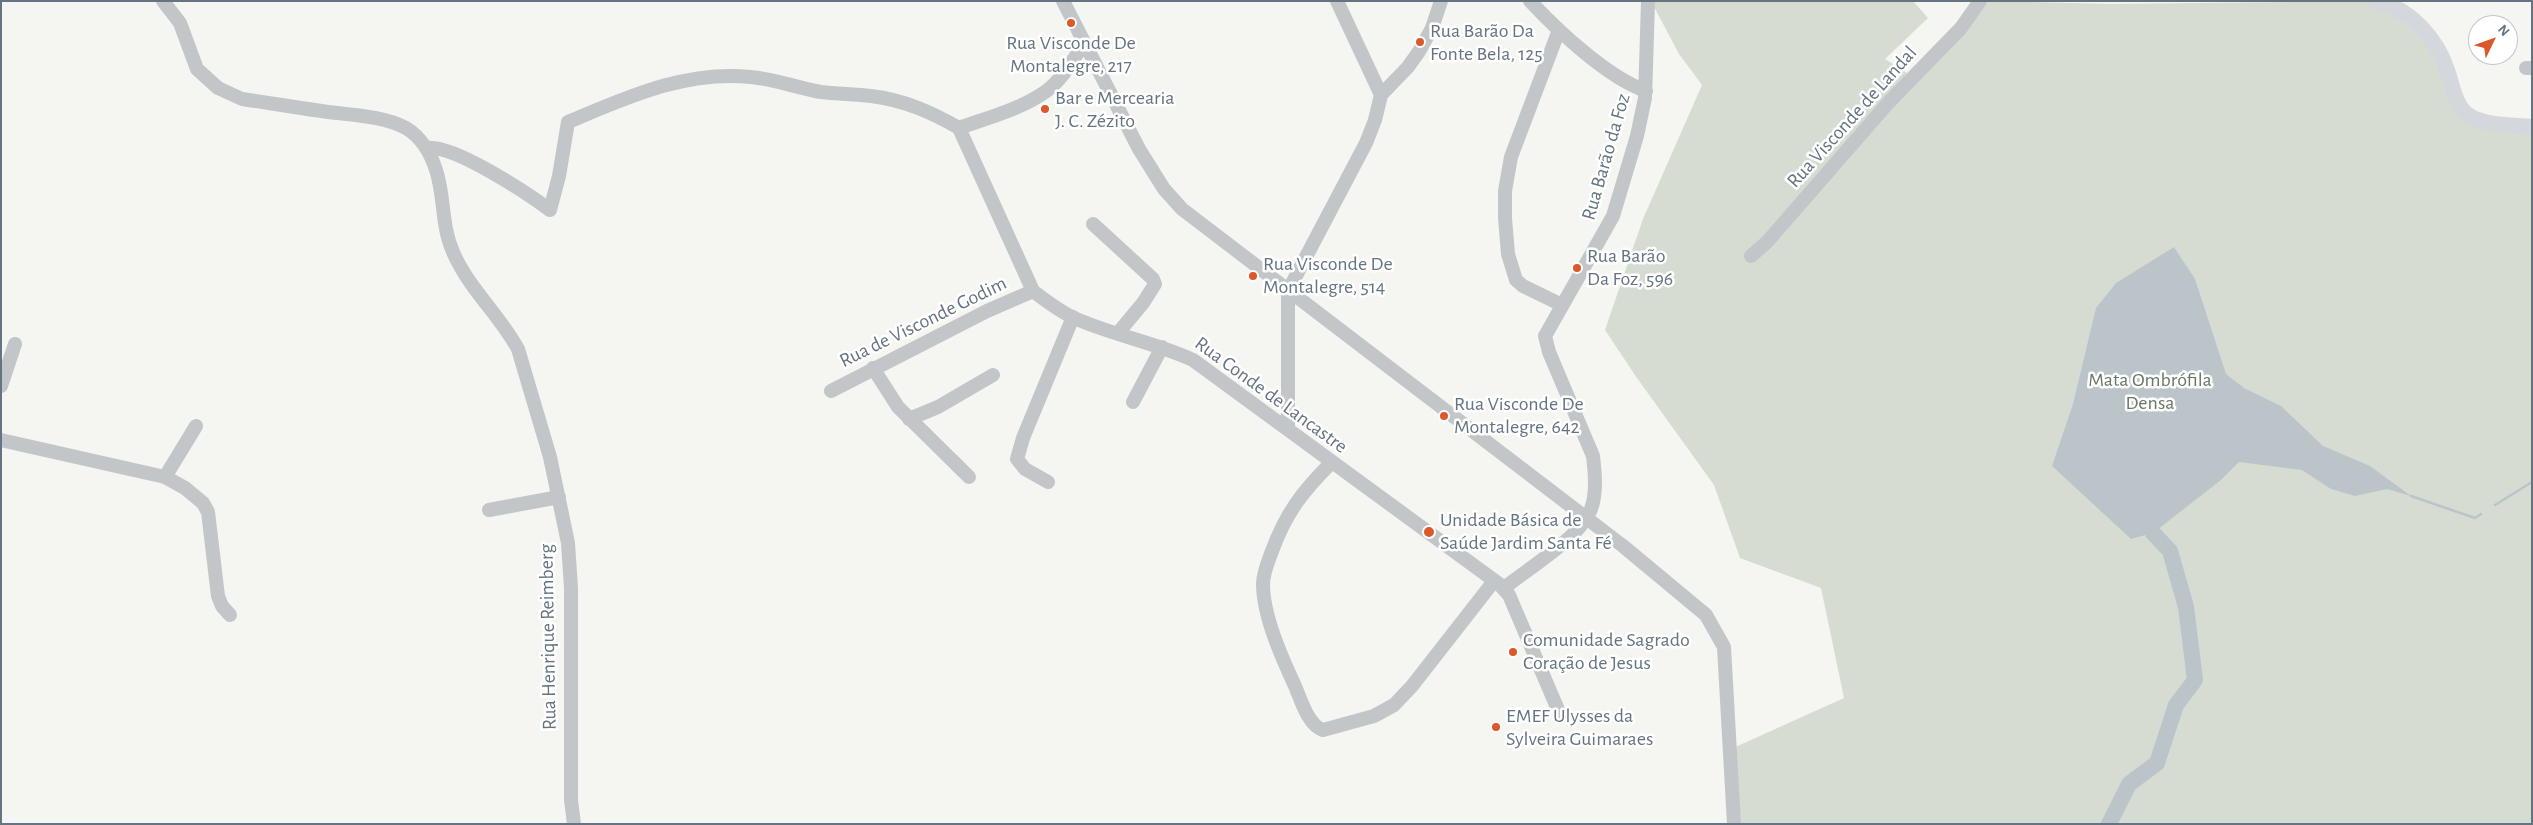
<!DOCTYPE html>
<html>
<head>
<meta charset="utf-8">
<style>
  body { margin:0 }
  #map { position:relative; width:2533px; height:825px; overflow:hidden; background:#f5f5f1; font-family:"Alegreya Sans",sans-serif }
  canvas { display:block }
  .frame { position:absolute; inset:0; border:2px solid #657481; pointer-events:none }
  .north { position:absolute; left:2468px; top:15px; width:50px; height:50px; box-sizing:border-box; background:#fff; border:1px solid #c1c7cd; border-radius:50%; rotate:48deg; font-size:14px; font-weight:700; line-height:20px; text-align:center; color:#657481 }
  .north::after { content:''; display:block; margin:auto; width:18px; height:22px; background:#dc572a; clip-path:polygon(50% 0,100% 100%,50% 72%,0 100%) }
</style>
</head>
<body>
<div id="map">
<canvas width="2533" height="825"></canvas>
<div class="frame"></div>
<div class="north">N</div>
</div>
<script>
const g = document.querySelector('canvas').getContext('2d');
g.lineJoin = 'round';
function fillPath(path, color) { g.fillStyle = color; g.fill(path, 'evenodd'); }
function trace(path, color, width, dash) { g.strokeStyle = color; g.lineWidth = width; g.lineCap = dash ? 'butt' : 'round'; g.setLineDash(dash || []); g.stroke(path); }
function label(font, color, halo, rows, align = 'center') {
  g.font = font + ' "Alegreya Sans",sans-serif'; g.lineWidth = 5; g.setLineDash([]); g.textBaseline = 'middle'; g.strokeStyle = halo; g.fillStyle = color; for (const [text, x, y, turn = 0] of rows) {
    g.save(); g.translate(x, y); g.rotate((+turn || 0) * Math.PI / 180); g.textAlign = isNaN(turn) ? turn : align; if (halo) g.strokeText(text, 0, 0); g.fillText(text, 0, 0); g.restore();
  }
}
fillPath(new Path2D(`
  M1651,1H1913L1928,18L1885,59L1907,73L1764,245L1988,1L2111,4L2376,1L2389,4L2438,50L2465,119L2532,128V824H1739L1731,749L1844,698L1821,588L1740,558L1714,485L1637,378L1605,330L1643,219L1702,85L1679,54Z`), '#d6dcd2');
fillPath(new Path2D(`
  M2174,247L2195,279L2226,374L2244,388L2281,406L2323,446L2370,466L2411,496L2387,489L2355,496L2331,489L2302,470L2239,462L2221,480L2153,533L2131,539L2052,466L2073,404L2096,308L2116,283Z`), '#bbc5c9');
trace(new Path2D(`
  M2411,496L2475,518L2481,514
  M2495,505L2532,482`), '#bbc5c9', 2.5);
trace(new Path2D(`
  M2109,824L2129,784L2157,763L2176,705L2195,680L2186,607L2170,551L2153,533`), '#bbc5c9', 16);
trace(new Path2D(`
  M163,1L180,23L197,69L218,88L242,99C271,103 299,108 328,112C353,115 383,116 406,128C421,137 431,154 436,170C445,197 441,225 453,252C469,289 499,314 518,349L550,457L568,543L571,588V800L574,824
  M1063,1L1139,149L1164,189L1182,209L1623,546L1706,615L1724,647L1734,824
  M1337,1L1381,95
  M1530,1C1558,31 1607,77 1646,91
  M1559,30L1511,157L1505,191V218L1508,254L1516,280L1523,286L1562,305
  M2526,68H2532
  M959,128L1033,291C1046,301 1058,310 1072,317C1111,335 1154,342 1193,360L1499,584L1509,595L1559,712
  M427,148C453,144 527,193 550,210L559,176L568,122C626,98 685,70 751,77C775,79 797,88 821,92C838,94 854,94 871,96C904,100 931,112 959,128C987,118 1021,109 1045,92C1062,80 1073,60 1084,43
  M1093,224L1153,279L1155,284L1143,303L1118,333
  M1751,256L1767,242L1889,102L1961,28L1980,1
  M873,368L898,407L969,477
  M1,386L15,344
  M831,391L987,311L1033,291
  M1133,402L1162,347
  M909,419L938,407L993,375
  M1288,428V291L1366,143L1375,120L1381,95L1408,67L1420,50L1432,28L1441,1
  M1,440L165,477L185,488L203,503L208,512L218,596L222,606L230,615
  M1331,463C1302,492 1286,513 1272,551C1268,562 1263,573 1263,584C1263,616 1282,658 1295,686C1301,700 1308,725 1323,730L1374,716L1394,705L1412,686L1494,581
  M165,477L196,426
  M1048,482L1025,469L1017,459L1023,438L1073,317
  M489,510L559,497
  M1504,588C1529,568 1581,537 1591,509C1597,493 1595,473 1593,456L1549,352L1545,336L1613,216L1637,136L1645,98L1648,1`), '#c3c6c9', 14);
trace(new Path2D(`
  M2375,1C2409,7 2437,39 2447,70C2452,84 2455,106 2468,115C2484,126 2512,125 2532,127`), '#d4d8dc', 16);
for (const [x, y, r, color] of [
  [1071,23,5,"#dc572a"],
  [1420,42,5,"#dc572a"],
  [1045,109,5,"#dc572a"],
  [1577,268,5,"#dc572a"],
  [1253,276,5,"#dc572a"],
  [1444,416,5,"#dc572a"],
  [1429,532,6,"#dc572a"],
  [1513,652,5,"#dc572a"],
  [1496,727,5,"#dc572a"]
]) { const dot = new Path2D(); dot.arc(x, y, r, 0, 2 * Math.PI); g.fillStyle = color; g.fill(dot); trace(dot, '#fff', 2); }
label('20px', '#657481', '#fff', [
  ["Rua Barão Da",1430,31],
  ["Fonte Bela, 125",1430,54],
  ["Rua Visconde De",1071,43,"center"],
  ["Montalegre, 217",1071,66,"center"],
  ["Bar e Mercearia",1055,98],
  ["J. C. Zézito",1055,121],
  ["Rua Barão",1587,256],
  ["Da Foz, 596",1587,279],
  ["Rua Visconde De",1263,264],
  ["Montalegre, 514",1263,287],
  ["Rua Visconde De",1454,404],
  ["Montalegre, 642",1454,427],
  ["Unidade Básica de",1440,520],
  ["Saúde Jardim Santa Fé",1440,543],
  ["Comunidade Sagrado",1523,640],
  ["Coração de Jesus",1523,663],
  ["EMEF Ulysses da",1506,716],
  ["Sylveira Guimaraes",1506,739]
], 'left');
label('20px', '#657481', '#fff', [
  ["Rua Visconde de Landal",1852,117,-48],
  ["Rua Barão da Foz",1606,157,-74],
  ["Rua de Visconde Godim",923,322,-26],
  ["Rua Conde de Lancastre",1271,395,36],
  ["Rua Henrique Reimberg",548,637,-91]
]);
label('20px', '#677963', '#fff', [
  ["Mata Ombrófila",2150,380],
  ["Densa",2150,403]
]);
</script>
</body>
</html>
